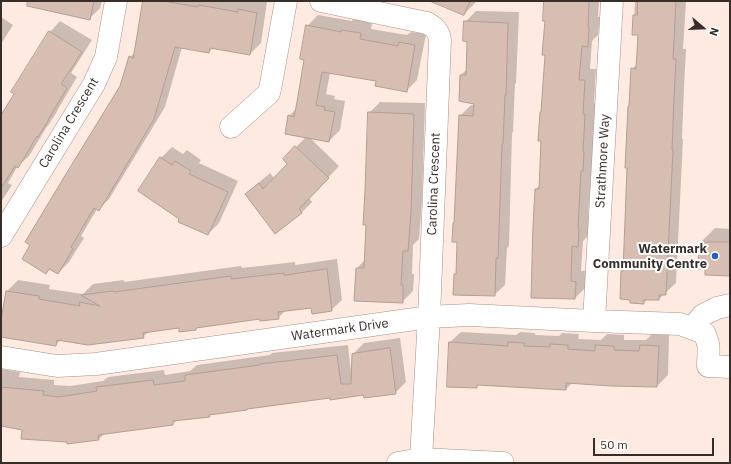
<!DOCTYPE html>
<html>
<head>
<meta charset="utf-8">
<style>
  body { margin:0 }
  #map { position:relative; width:731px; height:464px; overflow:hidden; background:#feeae0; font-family:"IBM Plex Sans",sans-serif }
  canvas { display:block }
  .frame { position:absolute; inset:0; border:2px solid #372d29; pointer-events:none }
  .north { position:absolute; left:683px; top:8px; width:40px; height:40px; -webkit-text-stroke:3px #fff; paint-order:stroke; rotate:109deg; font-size:11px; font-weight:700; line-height:16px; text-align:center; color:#372d29 }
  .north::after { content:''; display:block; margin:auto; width:14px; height:18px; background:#372d29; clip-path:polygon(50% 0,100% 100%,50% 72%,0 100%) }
  .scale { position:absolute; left:593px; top:438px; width:121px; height:18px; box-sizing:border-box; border:2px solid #372d29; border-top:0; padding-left:5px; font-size:12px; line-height:14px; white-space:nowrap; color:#372d29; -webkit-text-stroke:3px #fff; paint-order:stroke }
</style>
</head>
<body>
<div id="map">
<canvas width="731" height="464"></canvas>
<div class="frame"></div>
<div class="north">N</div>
<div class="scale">50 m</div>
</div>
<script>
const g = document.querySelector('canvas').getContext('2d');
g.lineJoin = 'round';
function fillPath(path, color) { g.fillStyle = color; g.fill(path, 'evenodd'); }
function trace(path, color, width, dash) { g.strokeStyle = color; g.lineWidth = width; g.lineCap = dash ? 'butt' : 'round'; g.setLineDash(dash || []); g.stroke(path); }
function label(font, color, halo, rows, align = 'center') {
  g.font = font + ' "IBM Plex Sans",sans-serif'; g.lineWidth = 4; g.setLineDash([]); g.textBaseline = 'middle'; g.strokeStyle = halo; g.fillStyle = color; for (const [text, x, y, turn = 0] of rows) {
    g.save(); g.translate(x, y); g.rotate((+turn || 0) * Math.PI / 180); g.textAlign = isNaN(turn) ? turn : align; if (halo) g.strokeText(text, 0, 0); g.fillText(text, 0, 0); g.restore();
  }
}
fillPath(new Path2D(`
  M47,1H102L100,8L89,19Z
  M144,1H262L267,2L261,43L250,54L213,48L209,52L182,47L165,107L109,199L98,210L97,209L81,236L84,238L69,262L58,273L50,268L46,273L121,86L130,57L135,52Z
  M449,1H476L475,3L464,14Z
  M545,1H599L598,17H600L598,35L592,41L590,69H596L594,103H595L594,160L592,161L588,217H590L589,235L583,241L581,271H586V287L575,298L534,226L536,189L540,185L542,140L541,112L542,111L546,54Z
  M635,1H686L683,49H686L684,87L682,139H683L676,283L659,299H647L644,303L622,271L624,269L632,69L637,64L639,34H633Z
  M476,11L519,12L516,83L515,84L513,132L512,133L509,246L507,248L505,285L494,295L455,275L457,273L458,242L455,222L460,116L471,105H479L460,100L461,75L467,69L468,41L465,22Z
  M318,15L352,21L353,19L372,23L371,29L407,35L411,32L426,34L417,80L406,91L377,80L330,73L326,94L335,96L334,99L345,101L340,130L329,141L309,137L339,166L309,198L312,202L301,213L246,195L257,184L270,173L274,178L288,163L284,159L306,137L289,116L297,108L306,60L307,26Z
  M1,17L13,25L1,44Z
  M60,21L92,40L71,73L77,77L58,109V110L49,124L46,128L29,156L17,167L8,183L12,185L1,202V117L15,94L50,32Z
  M380,102L425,103L422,201L419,239L413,245L412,274H414L413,291L402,302L357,268L365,260L369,113Z
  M172,147L183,154L187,150L201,160L199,163L238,181L219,223L208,234L180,219L161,158Z
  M715,228L730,229V275L706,268L701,242Z
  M337,259L342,300L331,310L312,307L286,310L278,318H260L198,327L196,329L180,327L149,331L143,337L61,340L55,345L1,336V327L7,291L18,280L50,285L49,289L83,294L93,284L124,280V282L241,266L242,268L295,262V265Z
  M461,332L516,335L520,332L535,333V335L559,336L562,333L579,334L578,339L601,340L607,334L624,335V340H646L652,334L669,335L668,375L657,386L573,382L566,389L479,384L476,387L450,342Z
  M400,338L406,382L395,393L331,397L211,414L209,416L177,420L173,424L104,434L99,439L68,441L23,429L1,425V369L20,372L19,377L54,380V385L70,386L103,381L108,377L164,370L165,375L190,371L197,365L270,355L272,353L348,345L351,372L352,371L353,354L364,343Z`), '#0003');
const building = new Path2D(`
  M28,1H94L90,20L27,6Z
  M143,1H163L198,7L199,5L238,12V9L257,13L250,55L210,48L209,53L175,47L154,119L99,211L94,208L71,247L73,249L58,274L49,269L46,274L22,259L30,245L25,242L66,174L120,86L129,56L133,58Z
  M430,1H470L464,15Z
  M544,1H589L588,27H589L588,47L582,46L579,80H585L583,114H585L583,152H584L583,171H581L578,228H579L578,247L572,246L571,281L576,282L575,299L531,298L533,226L535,189H539L541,141H538L540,112H541L545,55H542L545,21H543Z
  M638,1H676L673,59H676L674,98L672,150H673L666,295H659V300H644V304L630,303V300L620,299L621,271H623L627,168H625L628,106H629L631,68L636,69L638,35H632L633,15H637Z
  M464,21L508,23L506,95H505L503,144H502L498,258H496L495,296L453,295L454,274H456L457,242H452L453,223H454L459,115L473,116L474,104L459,101L460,75H466L467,42L463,41Z
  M306,25L341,32V30L361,33L360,39L398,46L399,42L415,45L407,92L375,86L376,81L322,72L316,105L325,107L324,110L335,112L329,142L285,134L288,115L294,117L297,102L304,60L300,59Z
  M49,31L82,52L61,84L67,88L48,120V121L38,137L37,136L18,168L15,166L1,188V115L14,94L11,92Z
  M368,112L414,114L411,212L408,251H403L401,285H403V303L354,301L356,268H364L366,225H363L365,191Z
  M295,146L329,178L299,209L302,213L275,234L245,194L259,183L263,189L287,164L283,159Z
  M160,157L172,165L175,161L191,171L189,174L228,192L208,235L178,222L179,219L138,191Z
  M700,242H730V276L705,275V269H698Z
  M327,269L332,311L312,314L311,308L278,312L279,319L260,321V319L196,328V330L179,332V328L164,330L143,333L144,338L88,345L57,340L56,346L1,337V320L6,291L39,296V299L80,306L79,302L100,306L81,295L113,291L114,292L231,276V279L284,273V275Z
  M449,342L508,346V342L524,343V346L550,347V344L568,345V349L595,351V345L614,346V350L639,351L640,345L659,346L657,387L611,386L566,383V390L477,385V388L447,387Z
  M390,348L396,394L364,398L363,395L330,400V398L247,409V410L209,415L210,417L173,421V425L98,435L99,440L67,444V442L21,439L22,430L1,426V387L44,391L43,395L59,397L97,391L96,387L153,380L154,385L185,381V375L260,365V364L337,355L341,384H351L352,354Z`);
fillPath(building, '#d7beb2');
trace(building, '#b59d92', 1);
const minor = new Path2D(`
  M321,1L427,23C434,27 439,31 440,40L429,317L421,459
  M231,127L269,93L271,84L286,1
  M1,236L94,84L106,57L116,1
  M594,321L612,1
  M692,328L703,315L717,308L730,305
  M1,357L57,366L96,364L429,317L469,315L594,321L680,324L704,333C711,347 708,351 708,366L730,367
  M398,463L421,459L503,463`);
trace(minor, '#a89186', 23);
trace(minor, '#fff', 22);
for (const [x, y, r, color] of [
  [715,256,4,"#245cc9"]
]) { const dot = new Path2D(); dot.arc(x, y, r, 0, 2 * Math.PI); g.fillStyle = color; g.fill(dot); trace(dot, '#fff', 1.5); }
label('13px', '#372d29', '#fff', [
  ["Carolina Crescent",69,123,-59],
  ["Strathmore Way",603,161,-87],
  ["Carolina Crescent",434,184,-88],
  ["Watermark Drive",340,330,-8]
]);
label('bold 13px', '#372d29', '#fff', [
  ["Watermark",707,249],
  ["Community Centre",707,264]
], 'right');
</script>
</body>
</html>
